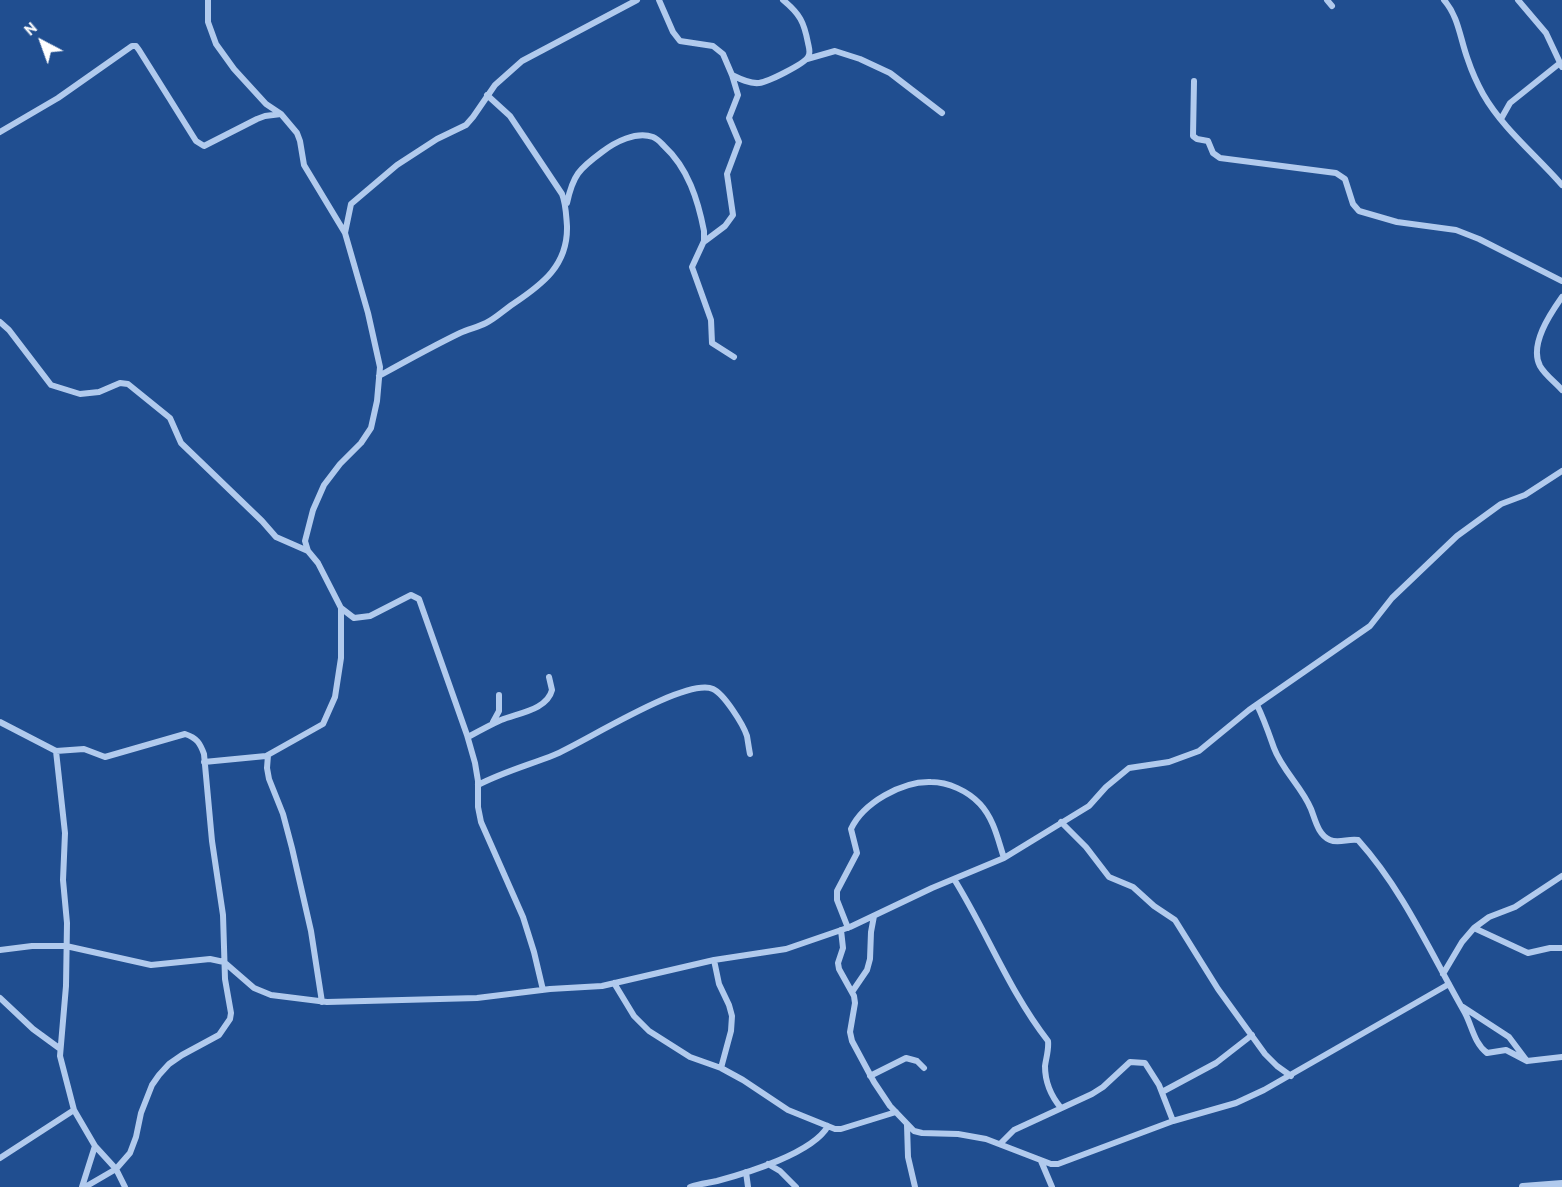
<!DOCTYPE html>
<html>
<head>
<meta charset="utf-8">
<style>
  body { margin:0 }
  #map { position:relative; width:1562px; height:1187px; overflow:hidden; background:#204e90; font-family:"PT Sans",sans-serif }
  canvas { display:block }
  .north { position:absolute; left:12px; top:12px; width:60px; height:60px; -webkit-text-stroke:4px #204e90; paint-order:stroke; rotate:319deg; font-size:16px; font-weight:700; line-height:24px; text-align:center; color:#fff }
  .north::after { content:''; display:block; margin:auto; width:21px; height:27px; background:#fff; clip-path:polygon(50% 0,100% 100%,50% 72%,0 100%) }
</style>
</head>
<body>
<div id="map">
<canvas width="1562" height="1187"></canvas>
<div class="north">N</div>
</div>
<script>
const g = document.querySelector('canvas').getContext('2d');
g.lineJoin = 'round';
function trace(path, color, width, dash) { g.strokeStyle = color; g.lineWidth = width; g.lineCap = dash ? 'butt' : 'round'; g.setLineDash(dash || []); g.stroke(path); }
trace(new Path2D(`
  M208,0V22L216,44L234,69L266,104L281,114L297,133L300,141L304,165L345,233L368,313L380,367L377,401L371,428L361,443L340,464L324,485L313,510L305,541L308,551L318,563L341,608L354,618L370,616L411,595L419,599L467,735L475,763L478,781V807L481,822L523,917L534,952L543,990
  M659,0L673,32L680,41L713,46L723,54L732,75L738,95L729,118L739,142L727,174L733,215L725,226L705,241
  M1327,0L1332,6
  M1444,0C1459,17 1460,39 1468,60C1472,72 1477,83 1483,94C1503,129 1536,155 1562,185
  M1518,0L1546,33L1562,67
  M807,59L835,51L860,59L890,73L942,113
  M732,75C740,79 750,84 759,83C768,82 804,64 808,57C811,53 809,48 808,43C804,22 800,14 783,0
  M1194,81L1193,136L1197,139L1208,141L1213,153L1220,158L1336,173L1345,179L1353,204L1359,211L1397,222L1456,230L1479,239L1562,281
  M1501,119L1510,103L1560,63
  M0,132L58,98L132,46H136L139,50L196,141L204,146L257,119L265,116L281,114
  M567,203C573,175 579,169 602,152C615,142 636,131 653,137C658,139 661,143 664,146C688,168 698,200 704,231V241L692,267L711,320L712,343L734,357
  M345,233L351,204L397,165L437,139L466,125L473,117L495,85L522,61L637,0
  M1562,297C1550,314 1529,345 1540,366C1545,375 1555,382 1562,390
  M0,322L9,330L51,385L80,394L99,392L120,383L128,384L170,418L181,443L262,521L276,537L308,551
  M379,376C406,361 433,346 460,333C469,329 478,327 486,323C496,318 504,310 513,304C543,284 568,265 567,226C566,214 566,204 562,194L510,116L487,95
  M1257,705C1264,719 1269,734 1274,748C1282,770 1302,787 1311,809C1315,819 1318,835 1330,840C1339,844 1349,838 1358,840C1404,891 1431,954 1465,1013C1472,1026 1474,1043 1487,1053L1506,1050L1527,1061L1562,1057
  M0,722L56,751L84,749L105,757L185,734C197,738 200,743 204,754L212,841L223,915L225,979L231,1013L230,1019L219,1035L182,1055L169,1064L159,1075L152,1085L141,1113L136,1137L130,1153L116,1169L85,1187
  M493,722L499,711V695
  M468,737C479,731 490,725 501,720C518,713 547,710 552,690L549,677
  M56,751L65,833L63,880L67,923L66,986L60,1056L74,1110L95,1146L116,1169L125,1187
  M268,755L267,768L269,779L283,814L292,848L311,931L322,1002
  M204,762L266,756L323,724L335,697L341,658V608
  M478,785C503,772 529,765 554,755C583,743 686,677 713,689C724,694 743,724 747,736C748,742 749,749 750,754
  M1061,822L1086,847L1109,877L1133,887L1154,906L1175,920L1218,989L1265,1054L1277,1066L1291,1076
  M954,879C987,932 1009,991 1048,1041C1049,1050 1046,1058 1045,1066C1045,1082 1051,1096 1061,1108
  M848,928L837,900V891L857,853L851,829C863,803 902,781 931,782C948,782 968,791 980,804C994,819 998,840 1004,858
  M1474,928L1528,953L1550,948H1562
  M841,930L843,948L838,963L839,969L854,996L855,1003L850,1032L852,1041L874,1082L890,1106L914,1131L922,1133L958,1134L986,1139L1051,1164H1058L1173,1121L1236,1103L1264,1090L1449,984
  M0,950L32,946H66L151,965L210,959L224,962L254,988L271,995L327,1002L477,998L550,989L602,986L714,960L786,949L850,927L932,888L1004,858L1089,806L1106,787L1129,768L1169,762L1199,751L1249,710L1370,626L1392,598L1457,536L1501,504L1525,495L1562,471
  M714,960L719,984L729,1005L732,1016L731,1031L721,1068
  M1443,974L1462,942L1474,928L1489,917L1515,907L1562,876
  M614,983L634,1016L649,1031L690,1057L721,1068L743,1080L788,1110L835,1129H841L896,1112
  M852,992L867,970L870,959L871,932L874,916
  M0,998L33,1029L59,1048
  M1463,1007L1509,1037L1527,1061
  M870,1076L906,1058L917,1061L924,1068
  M1162,1092L1216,1063L1252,1035
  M907,1125L908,1157L915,1187
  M1001,1143L1014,1130L1092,1094L1103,1087L1130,1062L1145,1063L1159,1085L1173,1121
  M0,1158L74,1110
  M1041,1161L1052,1187
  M768,1164L780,1171L796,1187
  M746,1172L748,1187
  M82,1187L95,1146
  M690,1187C699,1184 708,1183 717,1181C747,1173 813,1153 828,1126`), '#b1caed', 6);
trace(new Path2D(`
  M1523,1187L1562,1184`), '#b1caed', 8);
</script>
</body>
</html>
